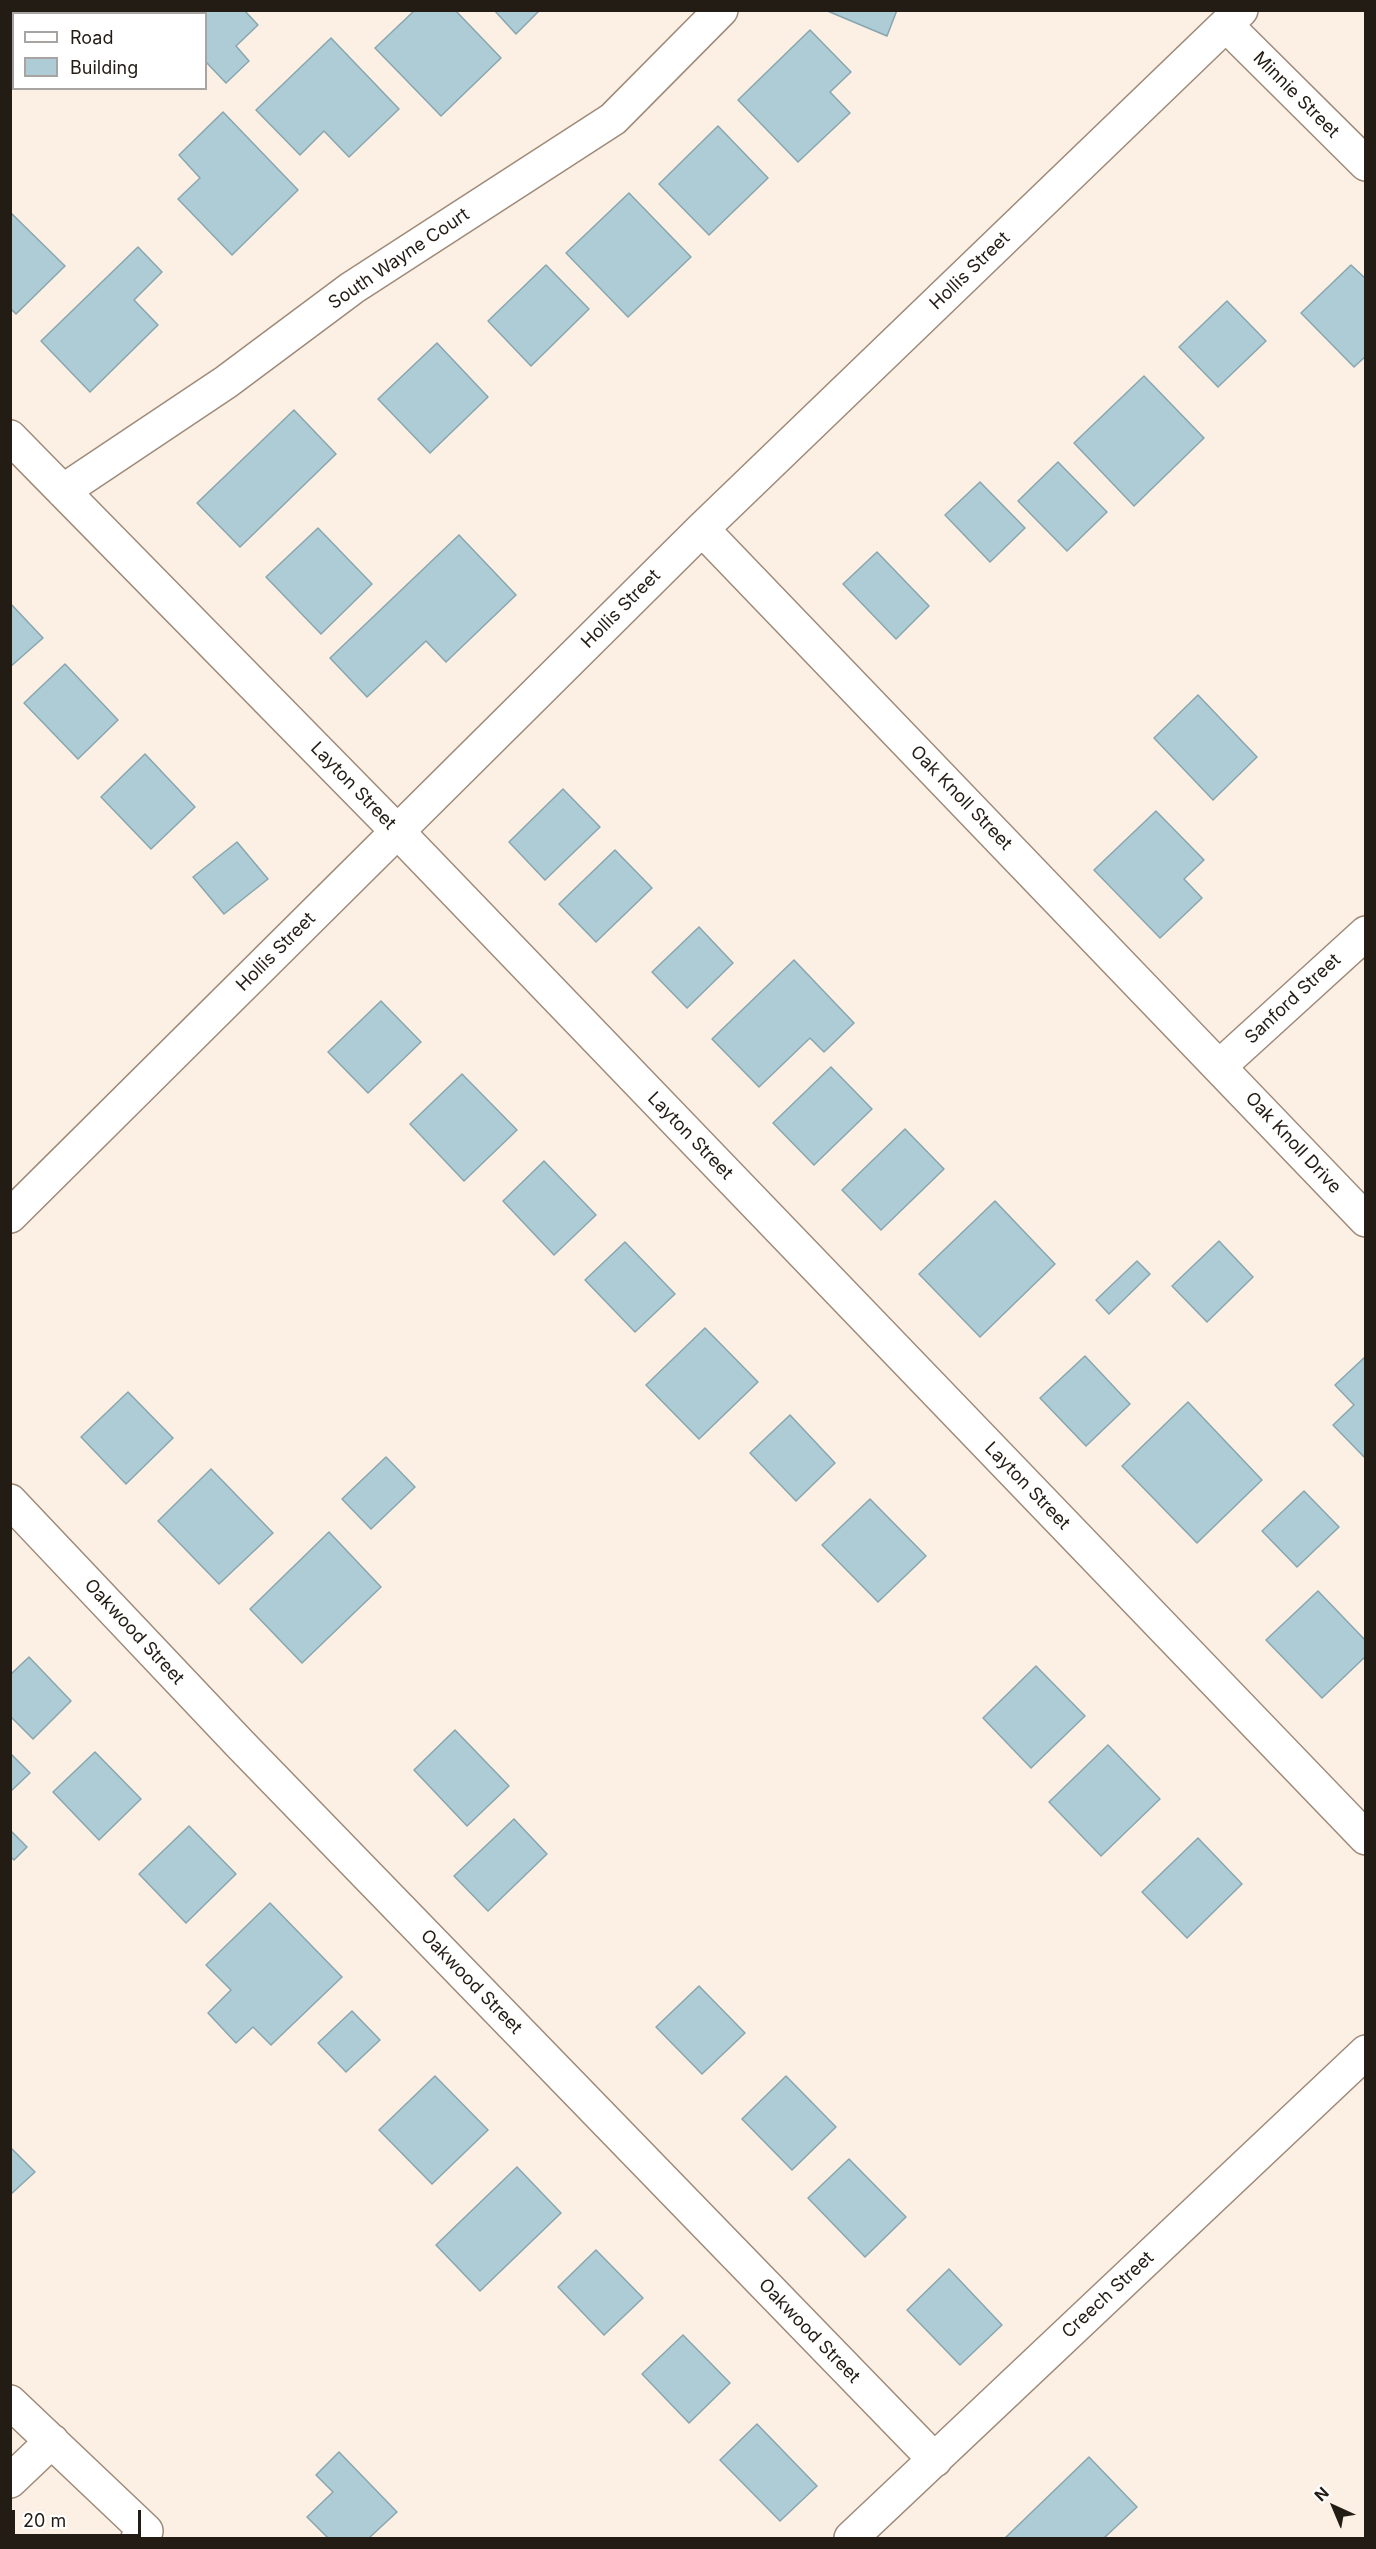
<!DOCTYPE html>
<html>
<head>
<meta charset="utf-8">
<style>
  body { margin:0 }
  #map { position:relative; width:1376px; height:2549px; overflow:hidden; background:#fcefe3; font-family:Inter,sans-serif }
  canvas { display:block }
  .frame { position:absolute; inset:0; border:12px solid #231c15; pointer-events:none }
  .legend { position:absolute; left:12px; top:12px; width:195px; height:78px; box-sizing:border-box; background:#fff; border:2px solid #a7a4a1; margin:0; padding:8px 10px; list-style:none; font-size:18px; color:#231c15 }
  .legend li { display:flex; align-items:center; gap:12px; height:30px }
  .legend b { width:30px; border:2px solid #a7a4a1 }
  .north { position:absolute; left:1304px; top:2477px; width:60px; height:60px; -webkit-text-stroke:4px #fff; paint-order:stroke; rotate:316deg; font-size:16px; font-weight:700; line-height:24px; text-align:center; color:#231c15 }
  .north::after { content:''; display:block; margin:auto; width:21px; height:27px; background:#231c15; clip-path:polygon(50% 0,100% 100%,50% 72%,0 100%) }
  .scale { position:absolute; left:12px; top:2510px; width:129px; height:27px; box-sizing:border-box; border:3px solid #231c15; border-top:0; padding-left:8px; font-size:18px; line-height:21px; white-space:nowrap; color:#231c15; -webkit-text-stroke:4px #fff; paint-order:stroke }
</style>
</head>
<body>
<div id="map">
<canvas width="1376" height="2549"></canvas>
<div class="frame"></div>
<ul class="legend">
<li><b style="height:8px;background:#fff"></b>Road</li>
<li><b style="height:16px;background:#adccd5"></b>Building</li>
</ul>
<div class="north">N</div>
<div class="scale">20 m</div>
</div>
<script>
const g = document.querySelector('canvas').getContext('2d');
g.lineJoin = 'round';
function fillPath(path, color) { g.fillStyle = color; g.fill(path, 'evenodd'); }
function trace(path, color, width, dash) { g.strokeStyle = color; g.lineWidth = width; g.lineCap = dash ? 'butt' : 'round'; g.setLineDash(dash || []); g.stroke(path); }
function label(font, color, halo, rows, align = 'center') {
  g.font = font + ' Inter,sans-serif'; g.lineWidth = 4.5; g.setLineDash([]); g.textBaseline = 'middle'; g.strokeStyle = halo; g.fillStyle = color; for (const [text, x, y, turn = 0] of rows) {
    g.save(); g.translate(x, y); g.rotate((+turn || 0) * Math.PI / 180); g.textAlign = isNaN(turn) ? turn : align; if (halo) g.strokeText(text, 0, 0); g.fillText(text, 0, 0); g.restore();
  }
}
const building = new Path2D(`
  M182,10H244L258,25L236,46L249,61L226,83L206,62V14H179Z
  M415,10H455L501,58L441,116L375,48Z
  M494,10H540L516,34Z
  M825,10H897L887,36Z
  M810,30L851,72L830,92L850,113L798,162L738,100Z
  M331,38L399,109L349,157L324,131L300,155L256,110Z
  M223,112L298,190L232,255L178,199L200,178L179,155Z
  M718,126L768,178L709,235L659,184Z
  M629,193L691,257L628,317L566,253Z
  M10,212L65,266L16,314L10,308Z
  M138,247L162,272L134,300L158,325L90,392L41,341Z
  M546,265L589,309L531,366L488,321Z
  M1351,265L1366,279V356L1354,367L1301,313Z
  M1227,301L1266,341L1218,387L1179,347Z
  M437,343L488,397L430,453L378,399Z
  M1144,376L1204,438L1134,506L1074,443Z
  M294,410L336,454L240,547L197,503Z
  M1058,462L1107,512L1067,551L1018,501Z
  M980,482L1025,528L990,562L945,515Z
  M318,528L372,584L321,634L266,577Z
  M459,535L516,595L446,662L426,641L367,697L330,658Z
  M877,552L929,606L896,639L843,584Z
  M10,603L43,638L10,667Z
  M65,664L118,720L78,759L24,703Z
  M1198,695L1257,757L1213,800L1154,738Z
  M145,754L195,807L151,849L101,797Z
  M563,789L600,827L545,880L509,842Z
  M1156,811L1204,860L1184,879L1202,898L1160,938L1094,870Z
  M237,842L268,879L224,914L193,877Z
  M615,850L652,888L596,942L559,904Z
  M699,927L733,963L687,1008L652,972Z
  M794,960L854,1023L824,1052L810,1038L759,1087L712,1039Z
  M381,1001L421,1042L368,1093L328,1052Z
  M831,1067L872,1109L814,1165L773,1123Z
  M462,1074L517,1130L464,1181L410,1124Z
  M905,1129L944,1169L881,1230L842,1190Z
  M544,1161L596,1215L554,1255L503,1201Z
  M995,1201L1055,1264L980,1337L919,1274Z
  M1219,1241L1253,1277L1207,1322L1172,1286Z
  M625,1242L675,1294L635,1332L585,1280Z
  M1137,1261L1150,1274L1109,1314L1096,1300Z
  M705,1328L758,1382L699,1439L646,1385Z
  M1085,1356L1130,1404L1086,1446L1040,1398Z
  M1366,1356V1459L1333,1425L1354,1405L1335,1385Z
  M128,1392L173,1438L126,1484L81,1437Z
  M1188,1402L1262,1480L1197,1543L1122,1466Z
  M790,1415L835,1463L796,1501L750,1453Z
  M386,1457L415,1487L371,1529L342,1499Z
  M211,1469L273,1533L219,1584L158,1521Z
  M1304,1491L1339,1527L1297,1567L1262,1531Z
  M870,1499L926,1556L878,1602L822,1545Z
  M329,1532L381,1587L302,1663L250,1609Z
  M1318,1591L1366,1641V1656L1322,1698L1266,1640Z
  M29,1657L71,1701L33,1739L10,1716V1675Z
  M1036,1666L1085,1716L1031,1768L983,1718Z
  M455,1730L509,1786L467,1826L414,1770Z
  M1108,1745L1160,1799L1101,1856L1049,1802Z
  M95,1752L141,1799L99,1840L53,1792Z
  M10,1753L30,1773L10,1792Z
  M514,1819L547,1854L488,1911L454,1876Z
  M189,1826L236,1874L186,1923L139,1874Z
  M10,1830L27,1847L14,1860L10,1856Z
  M1198,1838L1242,1884L1187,1938L1142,1892Z
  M270,1903L342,1977L271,2045L253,2027L236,2043L208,2013L231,1990L206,1965Z
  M699,1986L745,2033L702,2074L656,2027Z
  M352,2011L380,2040L346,2072L318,2043Z
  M435,2076L488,2130L432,2184L379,2130Z
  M786,2076L836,2127L792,2170L742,2119Z
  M10,2147L35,2172L10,2195Z
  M849,2159L906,2217L865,2257L808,2198Z
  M517,2167L561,2213L480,2291L436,2245Z
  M596,2250L643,2298L604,2335L558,2287Z
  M949,2269L1002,2325L960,2365L907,2310Z
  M683,2335L730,2383L689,2423L642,2374Z
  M757,2424L817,2486L780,2521L720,2460Z
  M339,2452L397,2512L369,2538H328L307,2517L333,2492L316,2475Z
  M1089,2457L1137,2507L1104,2538H1005Z`);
fillPath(building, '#adccd5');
trace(building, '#88a6af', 1.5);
const minor = new Path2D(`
  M1226,25L1366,164
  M10,437L397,831L1366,1838
  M63,491L226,382L352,288L613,119L721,10
  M702,529L1366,1220
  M1220,1066L1366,933
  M10,1216L702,529L1241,10
  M10,1501L240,1744L935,2460
  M10,2402L146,2531L138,2538
  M10,2481L52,2441
  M851,2538L1366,2052`);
trace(minor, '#9f8a78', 36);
trace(minor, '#fff', 33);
label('18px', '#231c15', '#fff', [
  ["Minnie Street",1296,95,45],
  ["South Wayne Court",399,259,-34],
  ["Hollis Street",970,271,-44],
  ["Hollis Street",621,609,-45],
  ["Layton Street",353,786,46],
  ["Oak Knoll Street",961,798,46],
  ["Hollis Street",276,952,-45],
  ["Sanford Street",1293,999,-43],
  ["Layton Street",690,1136,46],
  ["Oak Knoll Drive",1293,1143,47],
  ["Layton Street",1027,1486,46],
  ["Oakwood Street",134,1632,47],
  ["Oakwood Street",471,1982,46],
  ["Creech Street",1108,2295,-43],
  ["Oakwood Street",809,2331,46]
]);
</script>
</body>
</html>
